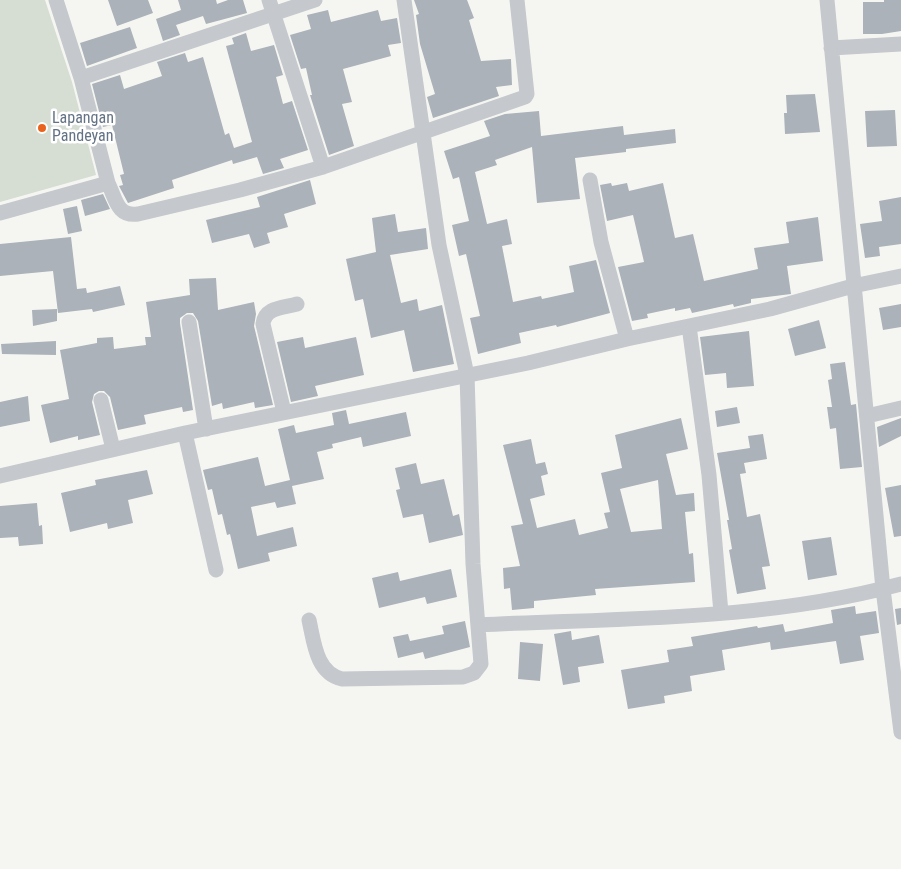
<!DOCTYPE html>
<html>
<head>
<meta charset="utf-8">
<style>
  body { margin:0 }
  canvas { display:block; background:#f5f6f2 }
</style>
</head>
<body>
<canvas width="901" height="869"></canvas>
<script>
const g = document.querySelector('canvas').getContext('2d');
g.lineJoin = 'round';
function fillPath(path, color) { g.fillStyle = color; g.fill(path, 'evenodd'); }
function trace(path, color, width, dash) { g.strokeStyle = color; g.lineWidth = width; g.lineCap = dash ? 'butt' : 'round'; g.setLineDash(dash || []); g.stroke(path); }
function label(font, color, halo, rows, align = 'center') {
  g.font = font + ' "Roboto Condensed",sans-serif'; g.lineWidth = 5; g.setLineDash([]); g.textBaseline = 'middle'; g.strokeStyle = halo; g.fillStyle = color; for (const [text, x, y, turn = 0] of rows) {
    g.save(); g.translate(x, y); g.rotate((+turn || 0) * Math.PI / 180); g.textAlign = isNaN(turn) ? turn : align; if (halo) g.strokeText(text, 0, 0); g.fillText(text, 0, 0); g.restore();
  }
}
fillPath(new Path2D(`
  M0,0H45L72,82L96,175L0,202Z`), '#d6ddd3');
fillPath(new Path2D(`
  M108,0H148L153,13L117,26Z
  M178,0H216L217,4L228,0H243L247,13L206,24L203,16L176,25L180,35L163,41L156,19L181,10Z
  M414,0H467L474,18L469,20L481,61L511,59L512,85L496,87L499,96L433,118L427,97L435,94L420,44L416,15L419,14Z
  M884,0H901V31L882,34H863V2H884Z
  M328,10L331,22L378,10L381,21L397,18L401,43L388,45L391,56L343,69L352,102L342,104L354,146L329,155L310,95H312L306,68L301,69L290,35L311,29L307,15Z
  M130,27L137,48L87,66L80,43Z
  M246,33L251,51L274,45L283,75L276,77L283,104L292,101L308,150L280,159L284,168L263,174L257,157L233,164L232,160L172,180L174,188L128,203L119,186L123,185L120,175L124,174L112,125L103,127L92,84L120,75L124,89L162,76L157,62L185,53L188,62L203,57L225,135L229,133L234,148L252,142L226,46L234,44L232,38Z
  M815,94L820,132L785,134L784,113H787L786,95Z
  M895,110L897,146L867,147L865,111Z
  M539,111L541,136L623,126L624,135L675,129L676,143L626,149V152L575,158L580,199L537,203L532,147L495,160L497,165L475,172L487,224L507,219L512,244L502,246L513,302L541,296L542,299L574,292L569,266L596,260L610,313L557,327L556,325L519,333L521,343L478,354L470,318L480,316L466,254L459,256L452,225L469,221L459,177L453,179L444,151L490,136L484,121L505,114Z
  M310,180L316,204L284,214L288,227L267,233L270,243L254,248L249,234L212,243L206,220L260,207L257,197Z
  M611,183L612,186L627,183L629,191L663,183L675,238L693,234L704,281L758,269L754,248L789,243L786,222L818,217L823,261L787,266L791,294L751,299V303L734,307L733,304L692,313L690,308L675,311V308L647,314L648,318L632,321L618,267L644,262L633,215L607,221L600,185Z
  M103,194L110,209L85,216L81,200Z
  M901,197V244L879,247L880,256L865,258L860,224L882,221L879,201Z
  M77,206L82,231L68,234L63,209Z
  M395,214L398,232L426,228L428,249L390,255L401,303L417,299L419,311L442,305L454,364L413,372L404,330L371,338L363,299L355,301L346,259L376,252L372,218Z
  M71,237L77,289L86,288L87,293L120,286L125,305L93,312L92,309L58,313L53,271L0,276V244Z
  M216,278L218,310L254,302L256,314L254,326L273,405L255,408L254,402L223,409L222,403L212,406L198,321L193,313H187L180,318V323L193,410L183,412L182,407L144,415L146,424L118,430L110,397L104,391H99L94,394L92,402L100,435L78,440V436L50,443L41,405L69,399L60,350L97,343V338L113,337L114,349L146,345L145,337H151L146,302L190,295L189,279Z
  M901,304V327L883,330L879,308Z
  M57,309V321L33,326L32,310Z
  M819,320L826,348L795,356L788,329Z
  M749,331L754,386L727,388L726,373L705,375L700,337Z
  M303,337L305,348L356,337L364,375L315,386L318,396L291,402L277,342Z
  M56,341V355L2,354L1,344Z
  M845,362L851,405L856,404L862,467L840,469L836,428L830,429L827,407H832L828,380L832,379L830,364Z
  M28,396L30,421L0,427V402Z
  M737,407L740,423L717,427L715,411Z
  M346,410L349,424L406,412L411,436L363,447L361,437L332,444L333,448L317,452L324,479L292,486L296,504L277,508L275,502L251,507L257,536L293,527L297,546L268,553L270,561L238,569L230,534L227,535L222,514L218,515L212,489L208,490L203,470L258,457L265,486L290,480L278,429L294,425L296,433L334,425L332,413Z
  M681,418L688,449L666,454L676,495L694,493L695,511L685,512L689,554L693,553L695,582L595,589L596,595L534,601V608L512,610L510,588L504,589L503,568L520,566L511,526L523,524L503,445L531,439L536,464L545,462L548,474L541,476L545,495L530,499L537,528L575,519L579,535L608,528L604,513L610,512L601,473L622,468L615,435ZM658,480L662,529L631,532L620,489Z
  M901,418V436L879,447L877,427Z
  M763,434L767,459L744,463L746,473L740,474L747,517L760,514L770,566L762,567L766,589L737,594L729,550L732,549L727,520H729L717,453L750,448L748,436Z
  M416,463L421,484L444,479L453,516L459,514L463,535L429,543L423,514L403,518L396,490L400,489L395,468Z
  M147,470L153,494L128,500L133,523L108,529L107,523L70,532L61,493L96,485L95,480Z
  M901,485V536L894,537L885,488Z
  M37,503L39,526L42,525L43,544L19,546L18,537L0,538V506Z
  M831,537L837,575L808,580L802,541Z
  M451,569L457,597L427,604L425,597L379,608L372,578L398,572L400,581Z
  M855,606L856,614L876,611L879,633L860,636L864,660L840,664L836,641L771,650L770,642L722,650L725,670L690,676L692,691L664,696L665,703L628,709L621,670L669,662L667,650L693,646L691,637L757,626L758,628L783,624L785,632L833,623L831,610Z
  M901,608V624L897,625L895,609Z
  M465,621L470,647L425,659L423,652L398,658L393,637L408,634L410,641L444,634L442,626Z
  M571,631L572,640L599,635L604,663L578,667L580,682L563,685L554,634Z
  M520,642L543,644L540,681L518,679Z`), '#abb2b9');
trace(new Path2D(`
  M269,0L323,167
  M827,0L883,589L901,732
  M831,48L901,44
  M81,78L315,0
  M590,180L601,242L627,339
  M108,183C116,199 117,217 138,214L240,190L323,167L525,97L527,94L517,0
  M0,213L108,183L81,78L56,0
  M189,322L206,429
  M689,326L709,475L721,613
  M101,400L113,449
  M284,412L263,324C265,307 283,308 297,304
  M867,416L901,408
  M185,433L216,570
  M0,476L185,433L528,363L627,339L770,309L853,286L901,276
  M309,620C314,642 316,673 342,679L463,677L474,673L481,664L473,564L467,375L439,245L404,0
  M479,625C620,618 764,621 901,584`), '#c5c8cc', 15);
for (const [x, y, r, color] of [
  [42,128,5,"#e9631e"]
]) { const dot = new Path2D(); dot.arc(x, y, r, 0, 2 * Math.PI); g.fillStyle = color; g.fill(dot); trace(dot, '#fff', 2); }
label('16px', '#637284', '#fff', [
  ["Lapangan",52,119],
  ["Pandeyan",52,137]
], 'left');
</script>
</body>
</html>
